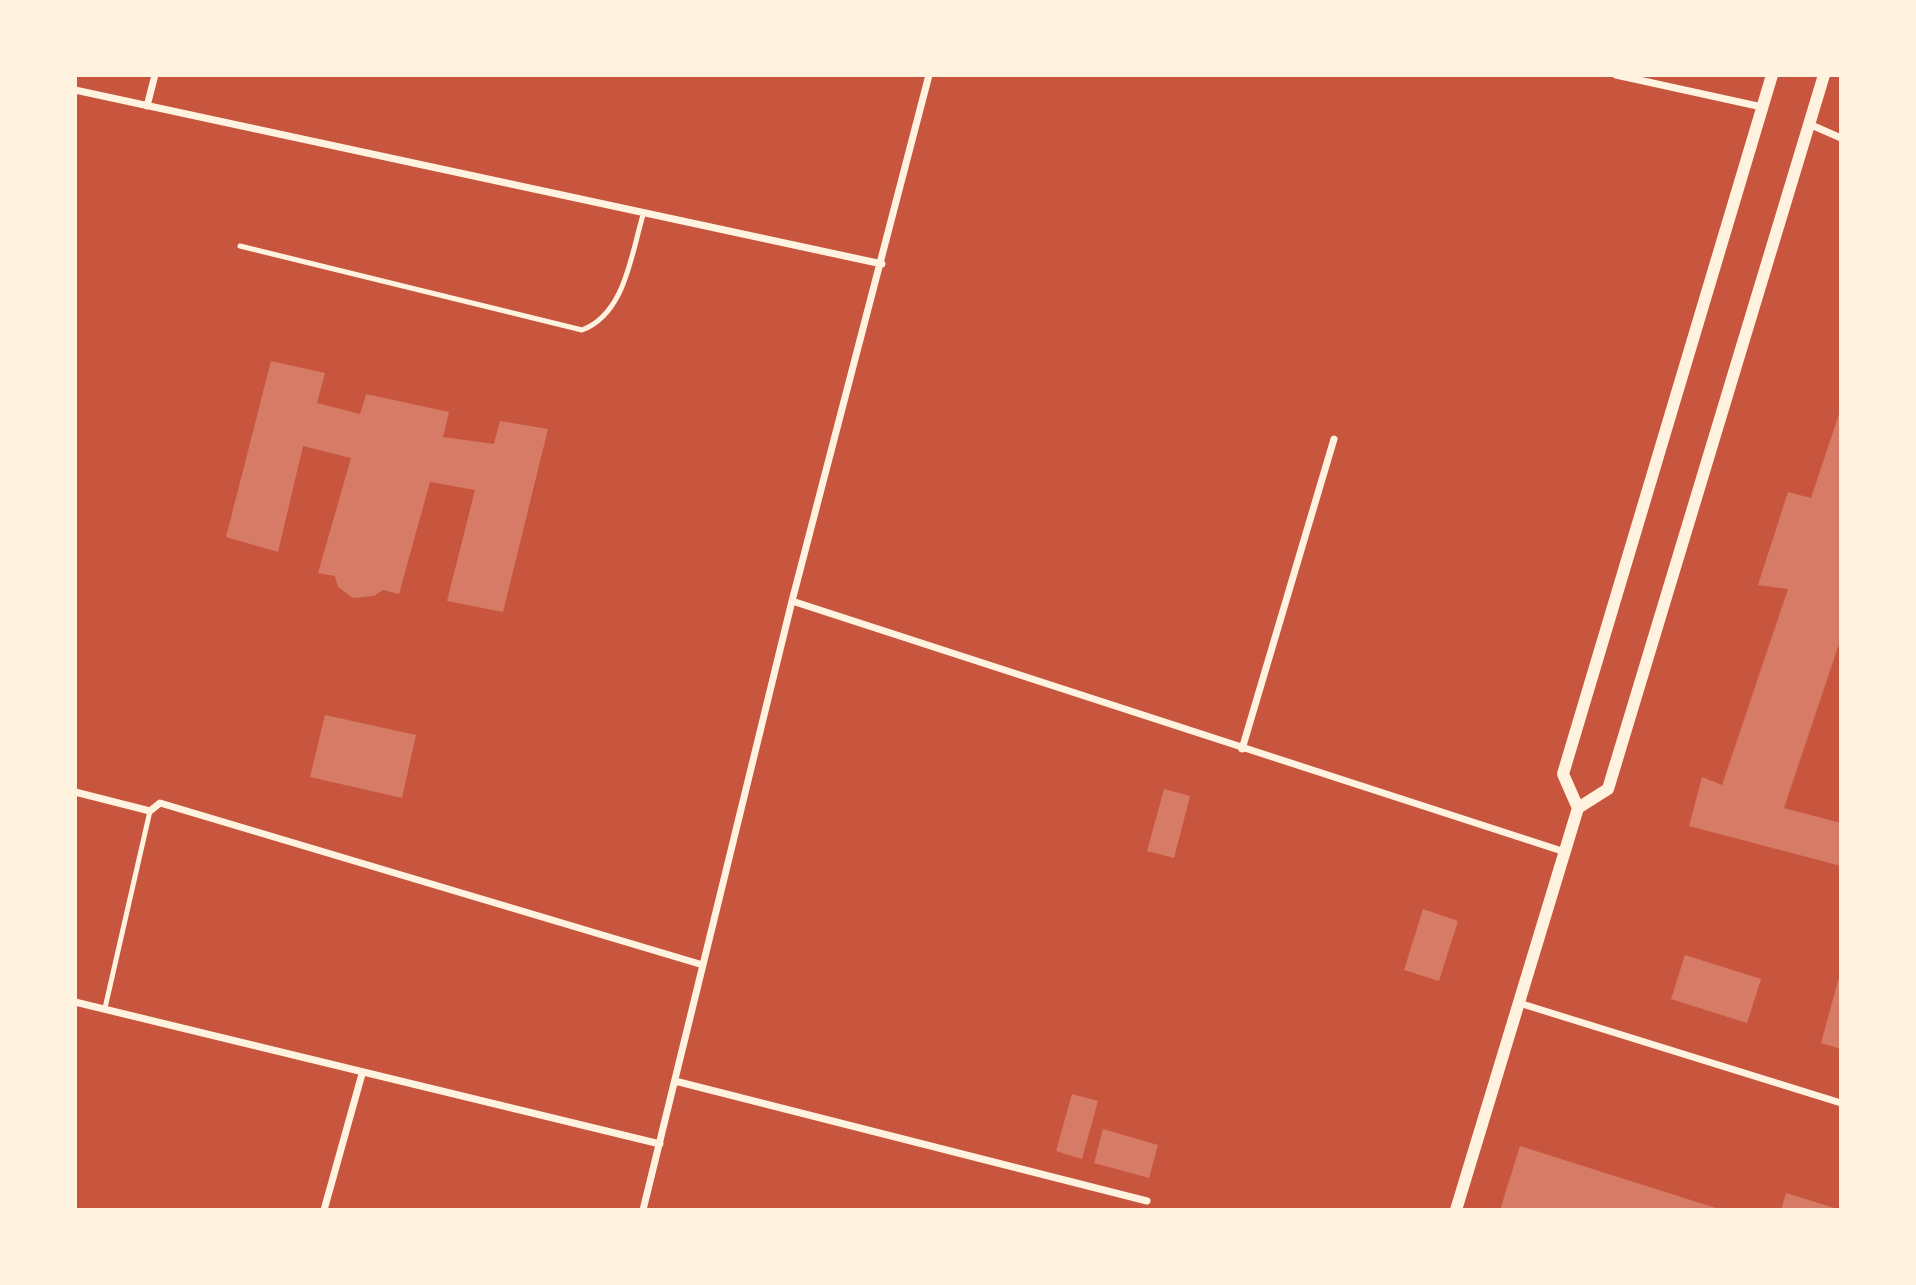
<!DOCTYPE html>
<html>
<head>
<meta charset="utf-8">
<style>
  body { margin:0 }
  #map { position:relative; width:1916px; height:1285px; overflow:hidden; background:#c8553d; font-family:"Varela Round",sans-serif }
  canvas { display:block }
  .frame { position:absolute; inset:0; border:77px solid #fff3e0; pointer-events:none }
</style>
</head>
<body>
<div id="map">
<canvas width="1916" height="1285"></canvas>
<div class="frame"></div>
</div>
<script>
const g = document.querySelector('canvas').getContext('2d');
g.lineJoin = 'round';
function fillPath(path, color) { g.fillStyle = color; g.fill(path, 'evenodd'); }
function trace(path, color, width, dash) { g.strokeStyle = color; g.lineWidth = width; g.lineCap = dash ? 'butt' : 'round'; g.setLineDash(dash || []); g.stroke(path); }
fillPath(new Path2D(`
  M271,361L325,373L317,403L360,414L366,394L449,412L443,437L494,444L500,421L548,429L503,612L447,601L475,490L430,482L399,594L383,590L374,596L353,598L338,587L335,576L318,573L351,458L303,446L278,552L226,537Z
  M1840,411L1841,638L1784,808L1841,823V866L1689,826L1702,777L1722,785L1788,589L1758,585L1788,492L1811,498Z
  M325,715L416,735L402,798L310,777Z
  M1164,789L1190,796L1174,858L1147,851Z
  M1423,909L1458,921L1439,981L1404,970Z
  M1685,955L1761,979L1747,1023L1671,999Z
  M1841,970V1049L1821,1043Z
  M1072,1094L1098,1101L1082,1159L1056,1151Z
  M1103,1129L1158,1145L1149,1178L1094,1163Z
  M1520,1146L1719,1209V1210H1500Z
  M1786,1193L1838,1209V1210H1781Z`), '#d67c66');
trace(new Path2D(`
  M240,246L582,330C625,314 631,255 643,215
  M105,1008L150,811`), '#fff3e0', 5);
trace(new Path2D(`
  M1616,75L1762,107
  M75,90L882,264
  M147,106L155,75
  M1809,124L1841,138
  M792,601L1565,852
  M1242,749L1334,439
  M75,792L150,811L160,803L703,965
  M75,1002L660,1144
  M1519,1003L1841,1103
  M675,1081L1147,1201
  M324,1210L362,1074
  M643,1210L792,601L929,75`), '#fff3e0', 7);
trace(new Path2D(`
  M1578,808L1563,774L1772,75
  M1456,1210L1578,808L1608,789L1824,75`), '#fff3e0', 12);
</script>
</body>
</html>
